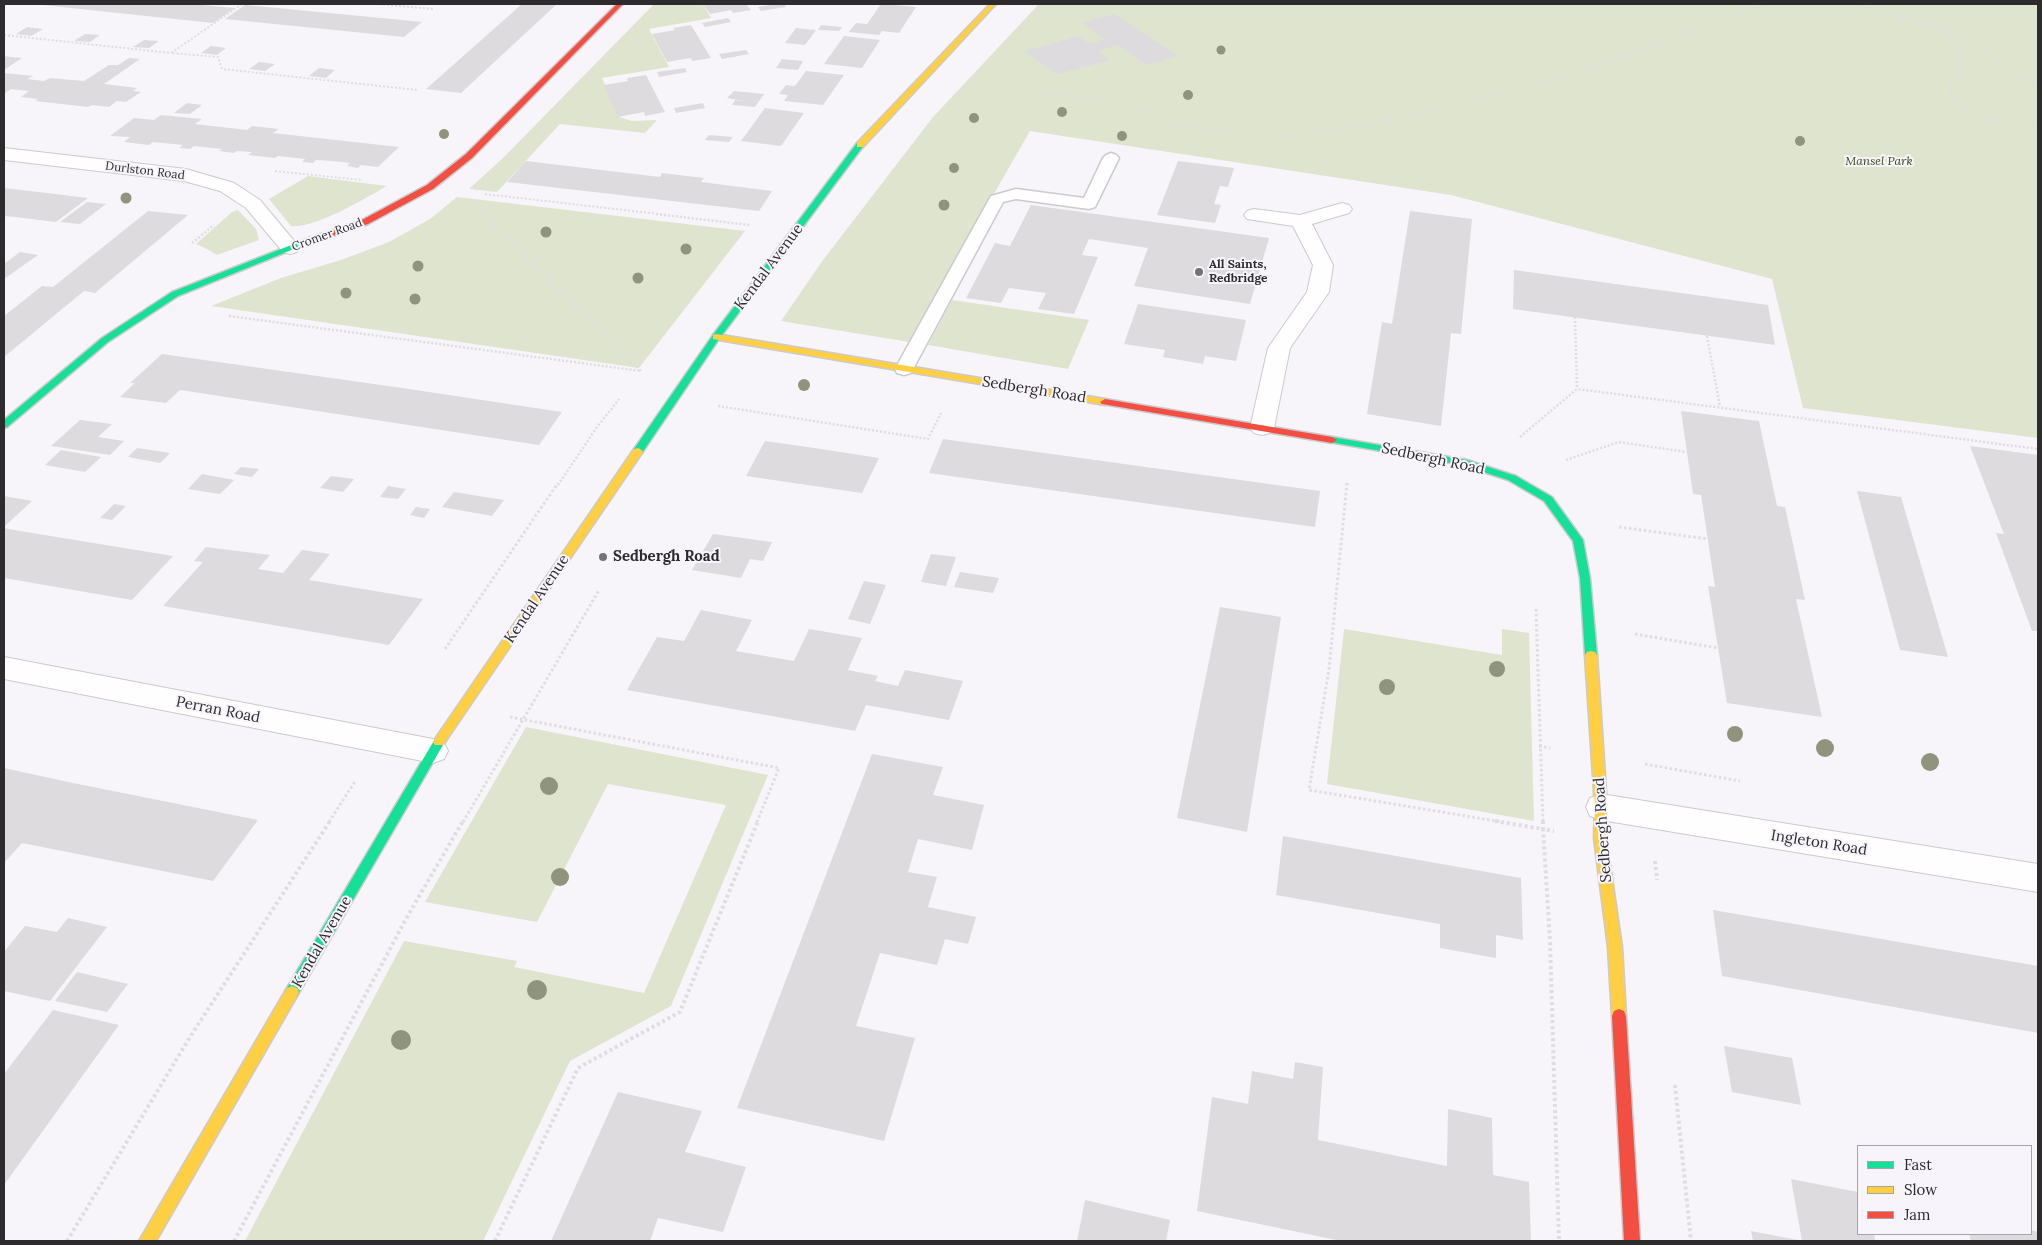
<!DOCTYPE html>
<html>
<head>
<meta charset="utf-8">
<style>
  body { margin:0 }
  #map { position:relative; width:2042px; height:1245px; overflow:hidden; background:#f7f5fa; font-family:Lora,serif }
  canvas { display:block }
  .frame { position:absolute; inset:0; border:5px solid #2d2b2e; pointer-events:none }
  .legend { position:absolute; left:1857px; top:1145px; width:175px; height:90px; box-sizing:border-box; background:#f7f4fb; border:1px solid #a6a4a9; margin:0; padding:6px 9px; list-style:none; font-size:15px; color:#2d2b2e }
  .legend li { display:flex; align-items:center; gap:10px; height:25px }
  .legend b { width:25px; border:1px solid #a6a4a9 }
</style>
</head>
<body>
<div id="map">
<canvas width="2042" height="1245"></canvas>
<div class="frame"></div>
<ul class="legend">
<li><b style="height:6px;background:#16e098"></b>Fast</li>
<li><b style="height:6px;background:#ffcf43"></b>Slow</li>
<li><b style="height:6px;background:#f24e42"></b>Jam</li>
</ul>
</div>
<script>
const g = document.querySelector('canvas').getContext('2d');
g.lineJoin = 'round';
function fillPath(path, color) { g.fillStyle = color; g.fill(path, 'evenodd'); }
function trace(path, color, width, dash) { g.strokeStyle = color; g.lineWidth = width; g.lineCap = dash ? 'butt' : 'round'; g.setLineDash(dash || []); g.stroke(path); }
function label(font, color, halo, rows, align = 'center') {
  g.font = font + ' Lora,serif'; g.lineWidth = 4; g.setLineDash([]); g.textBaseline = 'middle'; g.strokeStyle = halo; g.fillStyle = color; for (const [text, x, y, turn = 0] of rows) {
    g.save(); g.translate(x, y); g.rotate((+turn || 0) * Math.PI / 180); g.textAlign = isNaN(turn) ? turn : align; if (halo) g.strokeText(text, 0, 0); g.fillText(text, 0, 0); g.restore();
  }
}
fillPath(new Path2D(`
  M654,4H703L711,18L649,29L669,67L602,78L619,117L632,121L657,120L645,133L560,124L497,192L469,189L503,158Z
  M1039,4H2038V438L1803,408L1772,279L1451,195L1030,131L909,342L781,321L823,260L933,117Z
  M308,176L387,186C366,198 314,229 291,226L269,199Z
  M457,197L745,231L639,368L211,306L281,278L341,260L389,242L430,219Z
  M238,210L256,229L259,240L217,255L205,248L196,244L232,212Z
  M952,300L1089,320L1068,369L928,345Z
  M1344,629L1502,655V629L1529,633L1534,821L1327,784Z
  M526,727L768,775L671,1006L570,1061L483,1241H245L404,941L517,961L514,967L644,993L726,805L608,784L537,922L425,902Z`), '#dfe4cf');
fillPath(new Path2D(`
  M33,4H190L235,8L213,23Z
  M522,4H557L461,93L426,89Z
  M703,4H746L751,10L733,13L731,10L710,14Z
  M777,4H784L786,7L761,11L758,7Z
  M881,4L916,7L899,33L882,31L879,35L849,32L856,23L867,24Z
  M245,5L392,19L422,22L404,37L225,19Z
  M1114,14L1178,56L1146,65L1117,45L1097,51L1110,60L1057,74L1025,51L1079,36L1089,44L1106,39L1082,23Z
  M728,18L731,22L705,27L702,23Z
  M691,25L711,58L692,61L691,58L667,62L652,34L675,30L673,28Z
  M821,25L842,27L839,31L818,30Z
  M27,27L43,29L31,36L16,34Z
  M796,28L816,30L805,45L785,43Z
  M85,34L100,35L90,42L74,41Z
  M844,36L880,40L862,68L824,64Z
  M144,40L159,41L149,48L133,47Z
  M211,46L226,48L217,55L201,53Z
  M746,50L749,54L722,59L719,54Z
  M4,56L11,57L22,58L4,70Z
  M129,58L140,59L104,84L137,88L133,91L141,92L126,102L117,101L109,107L92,105L88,107L35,101L38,99L21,97L29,91L11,89L4,94V73L33,76L27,79L44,81L50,78L84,81L109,65H118Z
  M782,59L803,61L798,70L776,68Z
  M259,62L275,64L265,71L249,69Z
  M319,68L335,70L326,78L309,76Z
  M685,68L687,72L659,77L657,72Z
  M806,71L844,75L823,105L784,101L788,95L779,94L786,85L795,86Z
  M646,75L665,112L645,116L644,112L618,117L604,85L628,81L627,78Z
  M734,91L764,94L755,107L732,105L735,100L749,102L727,98Z
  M187,103L202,105L190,114L174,113Z
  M703,103L705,108L676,113L674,108Z
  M765,108L804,113L781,146L741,141Z
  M161,115L202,119L195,124L247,130L252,126L279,129L273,133L399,147L378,167L361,165L358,168L347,166L350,163L333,161L316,160L313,163L302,162L305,159L278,156L275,158L248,155L252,152L237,151L234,153L219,151L222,149L194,146L190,149L179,148L183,145L153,142L149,145L124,142L130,137L110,136L134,118L154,120Z
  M709,135L733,137L729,142L705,140Z
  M526,161L660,177L662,173L704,178L701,182L772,191L759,211L507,182Z
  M1178,161L1234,168L1228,187L1220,186L1214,204L1221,205L1215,223L1157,215Z
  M4,188L47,193L88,198L56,222L15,217L4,216Z
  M87,202L106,204L80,224L60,222Z
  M1031,205L1269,238L1250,304L1134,286L1148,248L1089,239L1082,255L1098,257L1074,314L1038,309L1046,293L1009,288L1001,303L966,298L995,243L1010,246Z
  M148,211L188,215L95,293L84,291L4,357V316L42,286L53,287Z
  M1410,211L1472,219L1461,334L1451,333L1441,426L1367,414L1382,322L1392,324Z
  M20,252L38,255L4,279V264Z
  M1514,270L1768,305L1775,345L1513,309Z
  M1138,304L1246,320L1236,361L1205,356L1203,364L1163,357L1165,350L1124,344Z
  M162,354L409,389L562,412L539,445L180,390L166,403L120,397L135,383H130Z
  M1681,411L1759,421L1777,506L1785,507L1805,600L1796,599L1822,717L1727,703L1708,586L1715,587L1701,495L1693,494Z
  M80,420L112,424L98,437L124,441L110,455L51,446Z
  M943,439L1320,491L1315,527L929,473Z
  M765,441L821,449L879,458L862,493L746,476Z
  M1970,446L2038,455V631H2032L1996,533L2004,534Z
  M137,448L170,453L160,463L128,457Z
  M61,450L101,457L85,472L45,465Z
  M241,467L259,469L252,477L234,474Z
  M202,474L234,480L220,494L188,489Z
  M331,476L354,479L343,492L320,488Z
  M388,486L406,489L398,499L380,497Z
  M1857,491L1901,497L1948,657L1900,650Z
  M454,492L504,500L492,516L442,507Z
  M4,496L32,501L4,527Z
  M114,504L126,506L112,520L100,518Z
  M416,507L430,509L424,518L410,515Z
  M4,528L20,531L173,556L132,600L4,578Z
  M713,534L772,542L763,561L750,559L741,578L692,570Z
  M206,547L270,555L258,569L283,573L302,550L330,554L309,580L423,599L389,645L163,606L203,562L194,561Z
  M931,554L956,557L946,586L921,582Z
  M960,572L999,578L993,593L954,587Z
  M864,581L886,585L870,624L848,619Z
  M1220,607L1281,617L1247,832L1177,818Z
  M701,610L752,620L736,651L794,661L809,629L862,638L848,670L878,676L875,681L898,686L905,670L963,681L949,720L866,705L855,731L627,690L657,637L684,641Z
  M872,754L943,767L933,795L984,805L972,850L918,839L908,872L937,877L928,907L976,917L968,944L945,939L937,965L880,953L856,1026L915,1038L884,1141L737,1108Z
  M4,768L73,783L258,820L213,881L22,843L4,863Z
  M1283,836L1521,878L1523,940L1496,935V958L1440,948V924L1276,895Z
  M1713,910L2038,966V1033L1722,976Z
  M68,918L107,927L50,1001L4,991V952L25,926L57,932Z
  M77,972L128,984L107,1012L55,1001Z
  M53,1010L119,1025L4,1185V1074Z
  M1724,1046L1792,1058L1801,1105L1732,1092Z
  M1295,1062L1323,1067L1318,1140L1447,1166L1448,1109L1492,1118L1493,1175L1529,1182L1531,1241H1341L1197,1211L1212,1097L1248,1104L1252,1071L1293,1079Z
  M618,1092L702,1111L685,1152L746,1167L723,1232L658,1218L650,1241H551Z
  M1791,1179L1858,1192V1234H1874L1875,1241H1802Z
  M1085,1200L1170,1220L1166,1241H1077Z
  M2031,1230L2038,1232V1241H1971L1969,1234H2031Z
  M1751,1231L1798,1240V1241H1753Z`), '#dddbde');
const lane = new Path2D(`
  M1111,153L1116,155L1119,158L1095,207L1089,209L1016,199L1003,202L913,369L911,373L904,375L897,373L895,369L991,196L1016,189L1084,198L1103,158L1106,155Z`);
const street = new Path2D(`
  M4,148L186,169L234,183L260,200L300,248L297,252L290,254L283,252L246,208L220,191L184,181L4,160Z
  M1342,203L1349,205L1352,209L1349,213L1312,224L1333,265L1329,292L1290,348L1274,428L1270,433L1262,435L1254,433L1250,428L1268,348L1307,292L1313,265L1293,226L1247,219L1244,215L1247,211L1254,209L1300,215Z
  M4,657L433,739L444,743L448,751L444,759L433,763L4,679Z
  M1601,794L2038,864V892L1601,820L1590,816L1586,807L1590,798Z`);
const fast = new Path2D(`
  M857,143L864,145L719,339L642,453H634L633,451L634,449L713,335Z
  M309,238H312L316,240L178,296L108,342L7,427L4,428V420L102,338L172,292Z
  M1332,437L1467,460L1516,476L1552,497L1583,540L1590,578L1597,655L1595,658H1587L1585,655L1580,578L1573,541L1544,501L1508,480L1462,465L1329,442L1327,440L1329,438Z
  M439,737L443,739L445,742L443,745L297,996L292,998L287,996L285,992L287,988L435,739Z`);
const slow = new Path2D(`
  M990,4H996L863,147H857V143Z
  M716,334L1105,399L1110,402L1105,405L713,339V335Z
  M638,448L643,451L642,453L443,745H435L433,742L435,739L634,449Z
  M1591,651L1595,652L1597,655L1607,807L1606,838L1622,947L1626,1016L1624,1021L1619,1023L1614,1021L1612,1016L1608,947L1594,838L1595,807L1585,655L1587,652Z
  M292,986L297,988L299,992L297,996L156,1241H139L287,988Z`);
const jam = new Path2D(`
  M617,4H623L472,158L433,189L368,224L315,242H309V238L362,220L427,185L466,154Z
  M1105,399L1332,437L1337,440L1332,443L1102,404L1100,402Z
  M1619,1009L1624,1011L1626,1016L1640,1241H1624L1612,1016L1614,1011Z`);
trace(lane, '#cccacd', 3);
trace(street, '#cccacd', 2);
trace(fast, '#cccacd', 3);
trace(slow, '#cccacd', 3);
trace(jam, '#cccacd', 3);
trace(new Path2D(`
  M242,4L171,53L218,57L222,69L417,90
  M375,4L433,9
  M1859,4C1882,13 1906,18 1929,25C1971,38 2005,60 2038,88
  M4,5L6,4
  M1941,30C1952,41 1970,56 1961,73C1957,81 1952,86 1949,94C1966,124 2007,123 2038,122
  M4,35L171,53
  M969,84L1062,94L1122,104L1152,112L1172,123L1231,134L1291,135L1362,125L1441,108L1571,75L1766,4
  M275,171L361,180
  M485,194L667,215
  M471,204L483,215`), '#dededf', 2, [2, 2]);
trace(new Path2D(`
  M656,214L749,225
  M192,243L214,225
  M229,316L641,371L481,214
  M1575,317L1577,389
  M1707,336L1720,407
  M718,406L928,439L941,413
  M1520,437L1577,389L2038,449
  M1566,460L1619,442L1686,452
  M558,485L597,427L620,398
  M1347,485V481`), '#dededf', 2.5, [2, 2]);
trace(new Path2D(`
  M1347,483L1329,669L1309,790L1502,822
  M1619,527L1708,539
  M1536,609L1543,822
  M1635,634L1718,648
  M445,649L558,483
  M510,717L779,768L757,822
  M1539,746L1550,748
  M1645,764L1740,781
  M329,822L356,780
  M463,822L599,590`), '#dededf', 3, [2.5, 2.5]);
trace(new Path2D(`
  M1495,821L1543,829L1550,941L1559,1241
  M1543,821V829L1554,831
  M1655,861L1657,880
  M1675,1085L1691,1241
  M67,1241L190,1037L330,821
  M234,1241L407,917L463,821
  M495,1241L578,1068L680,1012L758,821`), '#dededf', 4, [3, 3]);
fillPath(lane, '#fefefe');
fillPath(street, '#fefefe');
fillPath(fast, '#16e098');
fillPath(slow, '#ffcf43');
fillPath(jam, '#f24e42');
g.fillStyle = '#90947c';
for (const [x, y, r] of [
  [1221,50,4.5],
  [1188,95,5],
  [1062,112,5],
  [974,118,5],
  [444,134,5],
  [1122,136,5],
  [1800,141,5],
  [954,168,5],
  [126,198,5.5],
  [944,205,5.5],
  [546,232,5.5],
  [686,249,5.5],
  [418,266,5.5],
  [638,278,5.5],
  [346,293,5.5],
  [415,299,5.5],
  [804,385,6],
  [1497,669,8],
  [1387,687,8],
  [1735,734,8],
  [1825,748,9],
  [1930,762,9],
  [549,786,9],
  [560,877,9],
  [537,990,10],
  [401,1040,10]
]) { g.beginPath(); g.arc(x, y, r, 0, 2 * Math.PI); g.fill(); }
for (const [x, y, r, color] of [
  [1199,272,5,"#747275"],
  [603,557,5,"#747275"]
]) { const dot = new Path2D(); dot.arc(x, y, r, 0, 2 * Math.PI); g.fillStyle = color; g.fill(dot); trace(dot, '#f7f4fb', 2); }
label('italic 12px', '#3b4515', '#f7f4fb', [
  ["Mansel Park",1879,162]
]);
label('12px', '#2d2b2e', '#f7f4fb', [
  ["Durlston Road",145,171,7],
  ["Cromer Road",327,235,-20]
]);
label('bold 12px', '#2d2b2e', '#f7f4fb', [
  ["All Saints,",1209,265],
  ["Redbridge",1209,279]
], 'left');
label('15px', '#2d2b2e', '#f7f4fb', [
  ["Kendal Avenue",769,267,-53],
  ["Sedbergh Road",1034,390,9],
  ["Sedbergh Road",1433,459,12],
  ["Kendal Avenue",537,599,-56],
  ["Perran Road",218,710,11],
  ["Sedbergh Road",1603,830,-94],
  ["Ingleton Road",1819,843,9],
  ["Kendal Avenue",322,942,-60]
]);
label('bold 15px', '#2d2b2e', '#f7f4fb', [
  ["Sedbergh Road",613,557]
], 'left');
</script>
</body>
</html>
